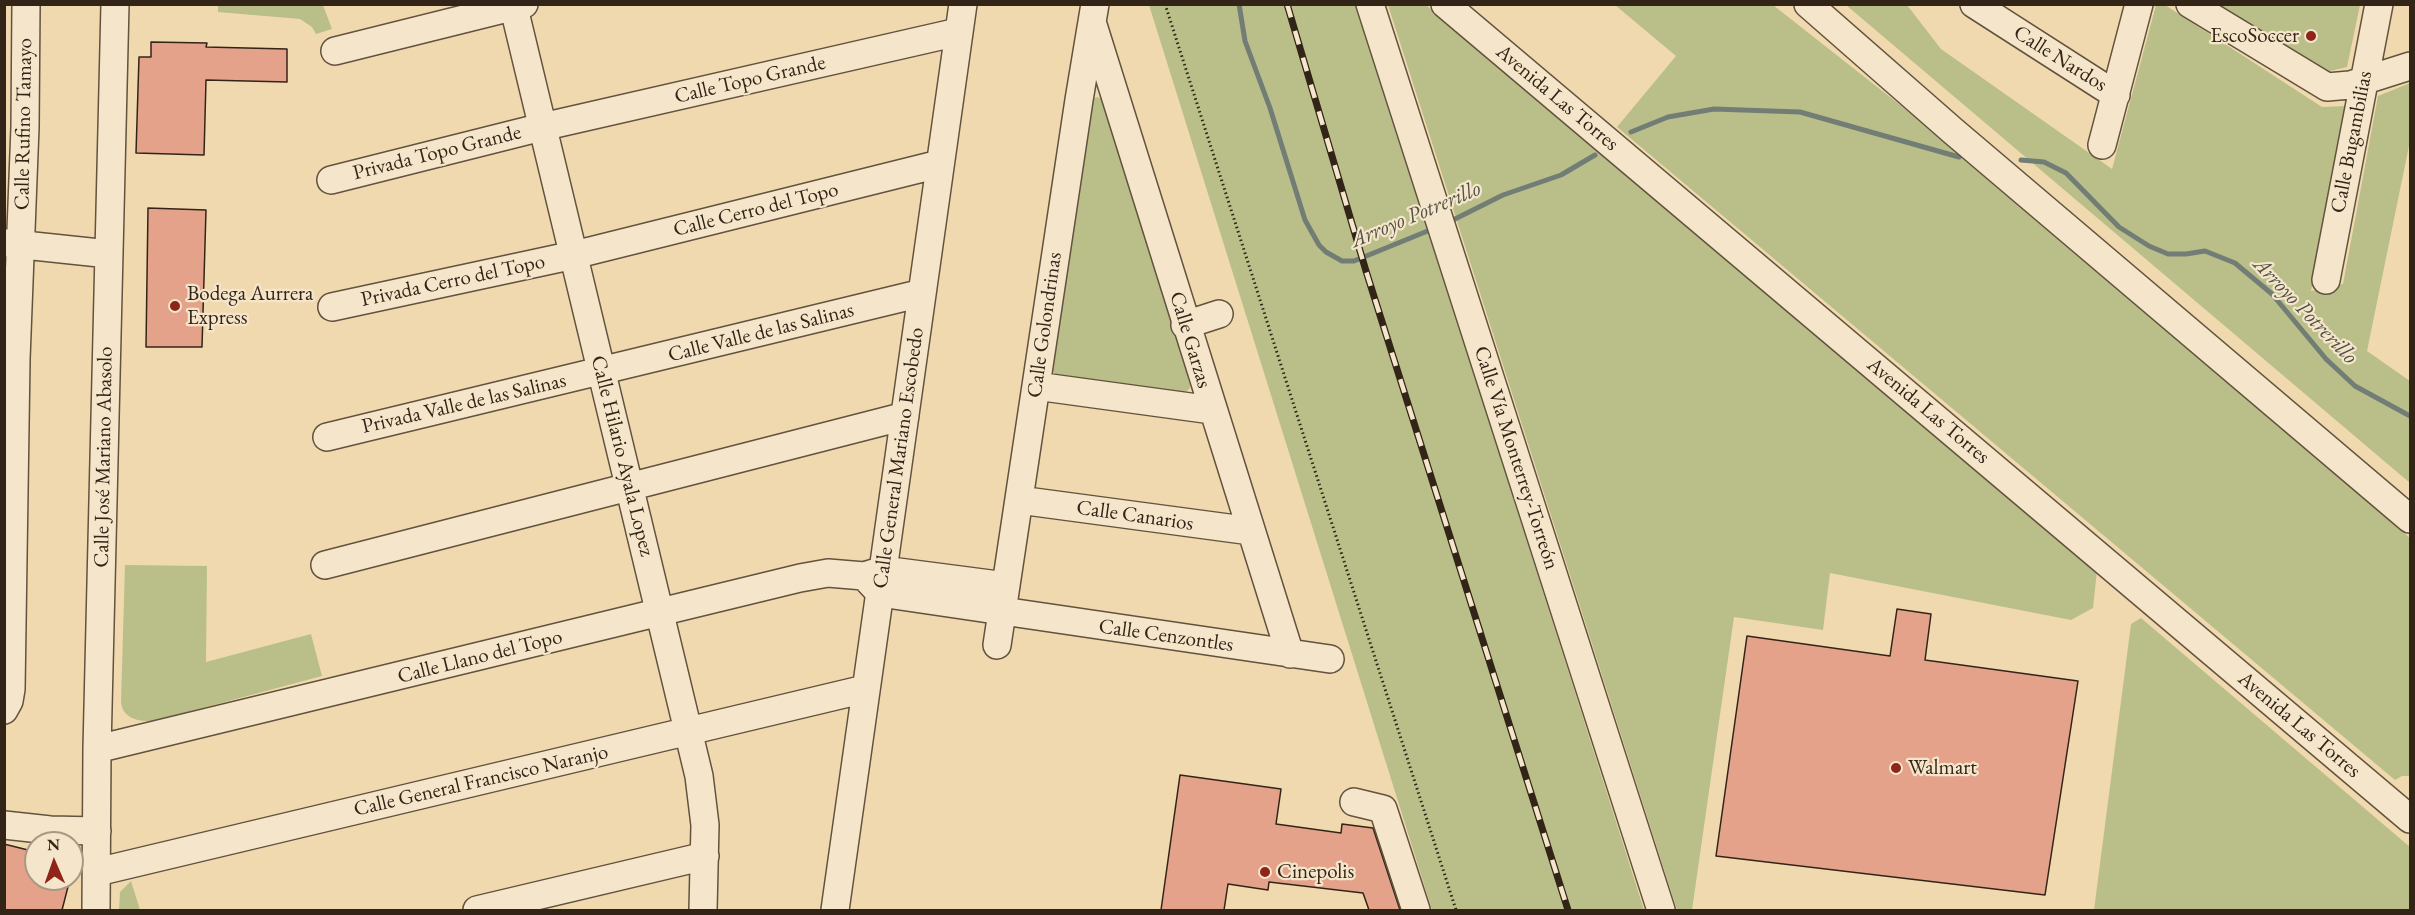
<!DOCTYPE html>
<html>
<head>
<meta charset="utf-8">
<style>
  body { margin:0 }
  #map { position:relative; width:2415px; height:915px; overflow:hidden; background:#f0d9af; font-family:"EB Garamond",serif }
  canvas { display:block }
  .frame { position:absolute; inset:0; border:6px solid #322518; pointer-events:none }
  .north { position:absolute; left:24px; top:831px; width:60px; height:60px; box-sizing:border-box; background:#f5e6cb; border:2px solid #a79983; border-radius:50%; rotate:358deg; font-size:16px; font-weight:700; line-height:24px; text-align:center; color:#322518 }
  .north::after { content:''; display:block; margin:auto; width:21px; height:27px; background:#8f2418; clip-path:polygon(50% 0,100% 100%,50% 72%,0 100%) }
</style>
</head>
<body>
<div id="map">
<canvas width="2415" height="915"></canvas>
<div class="frame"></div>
<div class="north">N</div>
</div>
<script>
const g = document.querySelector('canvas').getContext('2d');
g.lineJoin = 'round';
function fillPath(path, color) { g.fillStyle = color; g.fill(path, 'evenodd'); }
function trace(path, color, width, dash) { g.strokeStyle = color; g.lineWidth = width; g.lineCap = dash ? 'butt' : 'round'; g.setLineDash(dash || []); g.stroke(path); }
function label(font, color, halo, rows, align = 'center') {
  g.font = font + ' "EB Garamond",serif'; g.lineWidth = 4.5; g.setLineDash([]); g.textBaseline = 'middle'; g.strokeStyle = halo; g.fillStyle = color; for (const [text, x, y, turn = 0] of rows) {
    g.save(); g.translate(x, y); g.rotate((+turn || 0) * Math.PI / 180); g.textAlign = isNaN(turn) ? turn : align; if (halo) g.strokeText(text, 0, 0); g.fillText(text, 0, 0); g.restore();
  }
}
fillPath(new Path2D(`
  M218,5H323L332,29L316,34L312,27L300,19L218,12Z
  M1149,5H1357L1644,910H1432Z
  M1388,5H1426L2097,570L2093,608L2071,620L1830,573L1823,630L1734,617L1692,910H1677Z
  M1615,5H1773L1965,156L2410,538V776H2402L2395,780L1617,127L1676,56Z
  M1846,5H1907L1941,49L2112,169L2156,5H2165L2322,107L2346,106L2311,291L2343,284L2378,96L2410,83V141L2367,351L2410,381V483Z
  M2220,5H2360L2347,67L2326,72Z
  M1097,97L1103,99L1108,108L1190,385V388L1185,393L1056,375L1052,370L1091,100Z
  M125,565L207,566L206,662L311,634L322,676L154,721C139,722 123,719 121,702Z
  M2141,618L2410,847V910H2094L2131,624Z
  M131,881L140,910H119L120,892Z`), '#babf8a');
trace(new Path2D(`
  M1239,4L1245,41L1270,108L1305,220L1319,245L1326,252L1342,261H1354L1435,228
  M1631,132L1668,117L1714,109L1800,112L1959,157
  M2021,160L2044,162L2066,173L2119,227L2149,246L2168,254H2186L2205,251L2235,263L2272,294L2326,359L2355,386L2410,416
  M1449,222L1503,195L1561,175L1595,155`), '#727e75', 5);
const building = new Path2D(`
  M151,42L207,43L206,47L287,49V82L206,80L204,155L136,153L139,57H151Z
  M148,208L206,210L202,347H146Z
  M1897,609L1931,614L1925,660L2078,681L2045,895L1716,856L1747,636L1890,656Z
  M1180,775L1281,789L1276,824L1341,833L1342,824L1373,828L1400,910H1369L1363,893L1269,882L1268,890L1228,884L1224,910H1161Z
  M4,844L36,852V879H70L62,910H4Z`);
fillPath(building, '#e4a28a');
trace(building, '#322518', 1.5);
const minor = new Path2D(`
  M513,4L699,776L705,825L703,910
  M1370,4L1661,910
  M1445,4L2410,819
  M1808,4L1953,131L2410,519
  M1974,4L2116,95
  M2190,4L2327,87L2350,85L2410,66
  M1093,25L1290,654
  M335,51L524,4
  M2102,145L2139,4
  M331,180L542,127L958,32
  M5,243L109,254
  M2326,280L2379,4
  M332,307L574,255L939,164
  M1185,325L1219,314
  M1036,386L1212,410
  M327,437L922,293
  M1019,500L1251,531
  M325,565L905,416
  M867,579L880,593L1330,659
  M997,645L1079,100L1095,4
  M4,710L9,701L11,689L16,359L25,127L26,4
  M97,749L800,578L828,573L864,576L883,570L1006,586
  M1354,802L1383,809L1416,910
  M4,825L50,830L97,831
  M97,872L865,689
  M96,910L97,749L115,4
  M477,910L705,856
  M835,910L963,4`);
trace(minor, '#62523e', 30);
trace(new Path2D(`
  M1165,4L1456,910`), '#322518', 3, [1.5, 3]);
trace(minor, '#f5e6cb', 27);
const rail = new Path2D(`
  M1287,4L1366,271L1568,910`);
trace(rail, '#322518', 7);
trace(rail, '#f5e6cb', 4.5, [14]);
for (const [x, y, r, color] of [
  [2311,36,6,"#8f2418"],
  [175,306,6,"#8f2418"],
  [1896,768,6,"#8f2418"],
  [1265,872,6,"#8f2418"]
]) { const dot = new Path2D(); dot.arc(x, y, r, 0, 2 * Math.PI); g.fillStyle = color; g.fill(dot); trace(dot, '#f5e6cb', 2); }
label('21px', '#322518', '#f5e6cb', [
  ["EscoSoccer",2299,36,"right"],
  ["Bodega Aurrera",187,294],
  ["Express",187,318],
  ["Walmart",1908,768],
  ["Cinepolis",1277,872]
], 'left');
label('21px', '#322518', '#f5e6cb', [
  ["Calle Nardos",2060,59,32],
  ["Calle Topo Grande",750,80,-13],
  ["Avenida Las Torres",1557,98,40],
  ["Calle Rufino Tamayo",24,124,-89],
  ["Calle Bugambilias",2352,142,-79],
  ["Privada Topo Grande",437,153,-14],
  ["Calle Cerro del Topo",756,210,-14],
  ["Privada Cerro del Topo",453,281,-12],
  ["Calle Golondrinas",1045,325,-82],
  ["Calle Valle de las Salinas",761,333,-14],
  ["Calle Garzas",1190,340,73],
  ["Privada Valle de las Salinas",464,404,-13],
  ["Avenida Las Torres",1928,411,40],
  ["Calle Hilario Ayala Lopez",622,456,76],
  ["Calle José Mariano Abasolo",104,457,-89],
  ["Calle General Mariano Escobedo",899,458,-82],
  ["Calle Vía Monterrey-Torreón",1516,458,72],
  ["Calle Canarios",1135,516,8],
  ["Calle Cenzontles",1166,636,8],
  ["Calle Llano del Topo",480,657,-14],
  ["Avenida Las Torres",2299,725,40],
  ["Calle General Francisco Naranjo",481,781,-13]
]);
label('italic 22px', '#525146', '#f5e6cb', [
  ["Arroyo Potrerillo",1416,215,-23],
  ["Arroyo Potrerillo",2305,311,46]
]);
</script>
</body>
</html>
